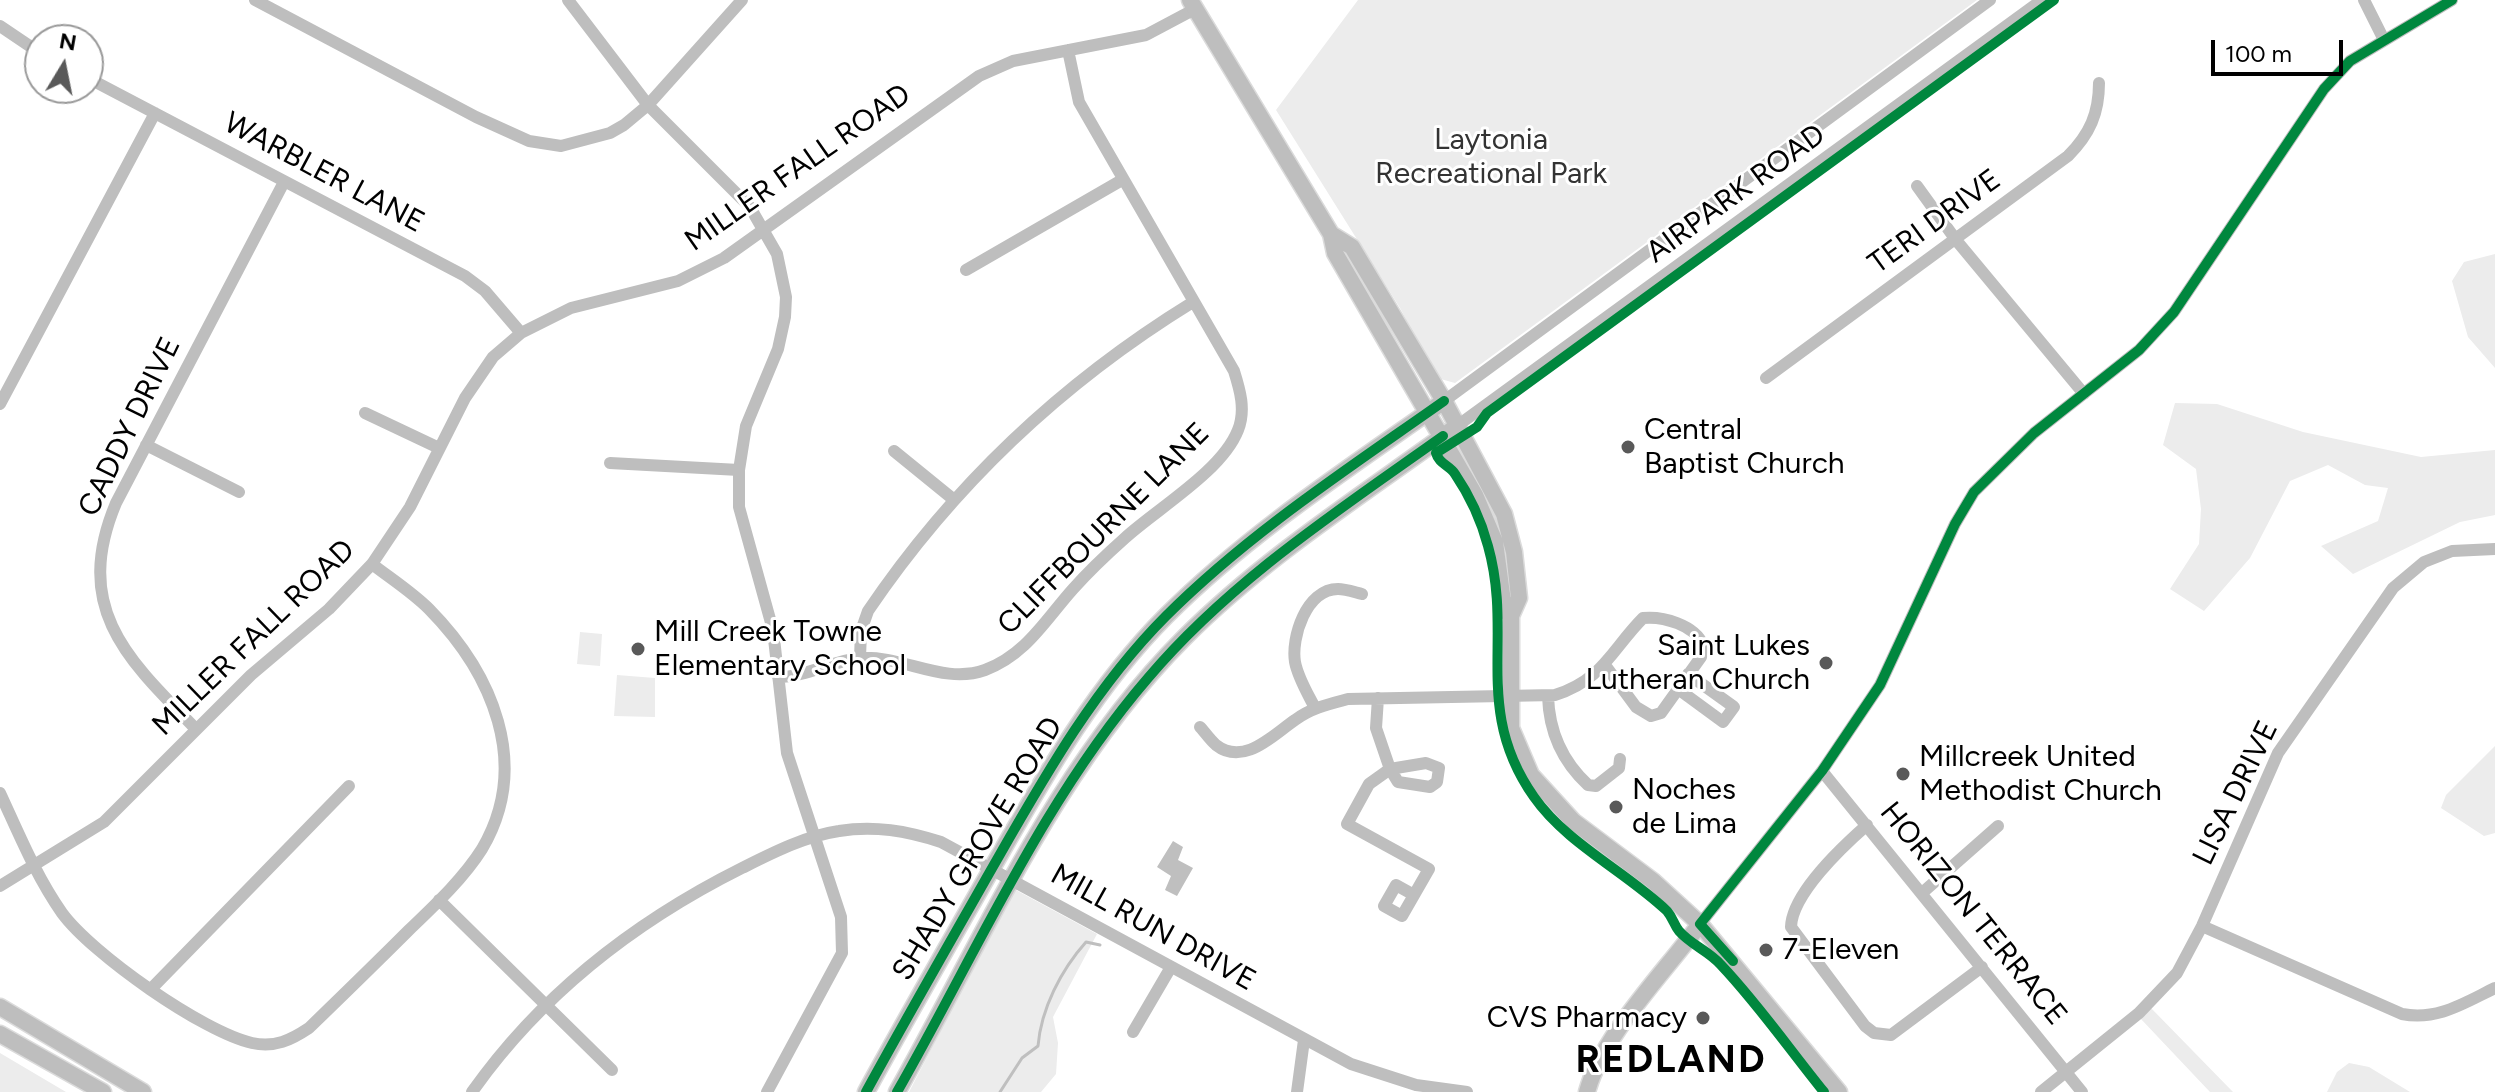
<!DOCTYPE html>
<html>
<head>
<meta charset="utf-8">
<style>
  body { margin:0 }
  #map { position:relative; width:2495px; height:1092px; overflow:hidden; background:#fff; font-family:Figtree,sans-serif }
  canvas { display:block }
  .north { position:absolute; left:24px; top:24px; width:80px; height:80px; box-sizing:border-box; background:#fff; border:2px solid #999; border-radius:50%; rotate:10deg; font-size:22px; font-weight:700; line-height:32px; text-align:center; color:#000 }
  .north::after { content:''; display:block; margin:auto; width:28px; height:36px; background:#595959; clip-path:polygon(50% 0,100% 100%,50% 72%,0 100%) }
  .scale { position:absolute; left:2211px; top:40px; width:132px; height:36px; box-sizing:border-box; border:4px solid #000; border-top:0; padding-left:10px; font-size:24px; line-height:28px; white-space:nowrap; color:#000; -webkit-text-stroke:6px #fff; paint-order:stroke }
</style>
</head>
<body>
<div id="map">
<canvas width="2495" height="1092"></canvas>
<div class="north">N</div>
<div class="scale">100 m</div>
</div>
<script>
const g = document.querySelector('canvas').getContext('2d');
g.lineJoin = 'round';
function fillPath(path, color) { g.fillStyle = color; g.fill(path, 'evenodd'); }
function trace(path, color, width, dash) { g.strokeStyle = color; g.lineWidth = width; g.lineCap = dash ? 'butt' : 'round'; g.setLineDash(dash || []); g.stroke(path); }
function label(font, color, halo, rows, align = 'center') {
  g.font = font + ' Figtree,sans-serif'; g.lineWidth = 6; g.setLineDash([]); g.textBaseline = 'middle'; g.strokeStyle = halo; g.fillStyle = color; for (const [text, x, y, turn = 0] of rows) {
    g.save(); g.translate(x, y); g.rotate((+turn || 0) * Math.PI / 180); g.textAlign = isNaN(turn) ? turn : align; if (halo) g.strokeText(text, 0, 0); g.fillText(text, 0, 0); g.restore();
  }
}
fillPath(new Path2D(`
  M1358,0H1977L1455,383L1437,378L1400,308L1276,110Z
  M2495,254V368L2468,337L2452,281L2464,262Z
  M2175,403L2217,404L2303,432L2421,457L2495,450V515L2460,522L2353,574L2321,546L2378,521L2388,488L2365,485L2328,465L2290,481L2250,558L2204,611L2170,589L2199,544L2201,509L2196,469L2163,445Z
  M580,632L602,634L600,666L577,664Z
  M617,675L655,678V717L614,716Z
  M2495,746V833L2484,836L2441,808L2446,795Z
  M1014,889L1097,934L1053,1017L1058,1043L1056,1074L1041,1092H909Z
  M2151,1008L2233,1092H2210L2140,1018Z
  M0,1053L66,1092H0Z
  M2349,1063L2369,1067L2410,1092H2327L2337,1072Z`), '#ececec');
fillPath(new Path2D(`
  M1173,841L1183,847L1178,860L1193,868L1177,896L1165,890L1171,876L1157,867Z`), '#bfbfbf');
trace(new Path2D(`
  M1000,1092L1022,1058L1038,1046C1041,1009 1061,970 1086,942L1100,945`), '#bfbfbf', 3);
const major = new Path2D(`
  M1190,0L1331,234L1335,253L1475,495L1495,542L1504,609L1511,616
  M1331,234L1352,247L1444,401L1504,514L1514,552L1519,598L1511,616V728L1531,775L1573,821L1653,881L1700,924L1839,1092
  M0,1007L143,1092
  M0,1034L103,1092
  M866,1092C907,1017 949,944 991,870C1042,781 1093,689 1166,616C1249,533 1349,468 1444,401
  M897,1092C985,936 1056,766 1184,638C1266,556 1364,494 1457,426
  M1587,1092C1602,1035 1665,972 1700,924`);
trace(major, '#dbdbdb', 19);
trace(new Path2D(`
  M255,0L476,117L529,141L561,146L610,133L624,125L648,105L742,0
  M568,0L648,105L750,207L777,254L786,297L785,317L778,349L746,426L739,470V507L773,630L787,753L841,917L842,953L767,1092
  M2364,0L2383,38
  M0,26L40,53
  M88,78L465,276L485,291L521,333
  M1917,186L1956,240L2084,394
  M966,270L1122,180
  M1766,378L2068,156C2090,134 2099,113 2099,83
  M1444,401L1990,0
  M0,404L155,113
  M365,413L439,448
  M1457,426L2042,0
  M146,445L239,492
  M894,451L953,499
  M610,463L739,470
  M860,658L861,631L868,611C954,484 1063,382 1193,302
  M778,677C806,677 832,661 860,658C903,655 943,685 985,670C1026,655 1046,619 1073,589C1089,571 1107,554 1125,538C1158,508 1222,471 1238,430C1246,410 1240,390 1234,371L1079,102L1068,50
  M1678,689L1723,722L1734,707L1688,674
  M1548,696C1549,731 1562,761 1588,785L1596,786L1619,768L1620,759
  M1378,698L1376,728L1390,769L1369,784L1347,824L1429,869L1402,916L1384,906L1396,885L1414,895
  M1315,708C1308,694 1298,678 1295,662C1291,638 1306,589 1338,589C1345,589 1354,592 1362,594
  M1200,727C1204,731 1210,740 1216,745C1244,767 1274,734 1295,720C1311,708 1329,704 1348,699L1555,695C1603,680 1612,649 1643,618C1663,616 1695,625 1703,645L1701,657L1661,713L1651,716L1636,707L1605,665
  M196,729C127,659 72,608 116,503L284,182
  M1426,763L1439,768L1437,782L1430,787L1398,782L1390,769Z
  M1822,771L2082,1092
  M0,793C19,834 36,876 62,913C92,954 203,1032 252,1043C275,1048 291,1040 309,1028C342,996 376,963 409,930C434,906 463,879 482,849C532,764 492,673 429,609C412,592 390,578 372,564
  M1867,825C1842,847 1792,894 1791,927L1865,1026L1874,1033L1891,1035L1982,967
  M0,886L104,822L251,675L329,609L372,564L410,507L465,398L493,357L521,333L571,308L678,281L724,258L979,76L1013,61L1146,35L1195,9
  M1922,893L1998,826
  M439,900L612,1070
  M1700,924L1822,771L1880,685L1955,524L1974,492L2034,433L2139,350L2174,312L2324,89L2350,61L2452,0
  M2202,926L2402,1014C2437,1021 2464,1003 2495,988
  M151,989L349,786
  M1133,1032L1171,967
  M472,1092C542,993 634,922 742,868C772,853 805,836 839,831C874,825 907,831 941,842L1351,1064L1416,1085L1467,1092
  M1297,1092L1304,1040
  M2041,1092L2139,1013L2177,973L2202,926L2278,753L2393,588L2424,562L2452,551L2495,549`), '#bebebe', 12);
trace(major, '#bebebe', 16);
trace(new Path2D(`
  M1733,961L1700,924L1822,771L1880,685L1955,524L1974,492L2034,433L2139,350L2174,312L2324,89L2350,61L2452,0
  M866,1092C907,1017 949,944 991,870C1042,781 1093,689 1166,616C1249,533 1349,468 1444,401
  M897,1092C977,952 1042,801 1148,678C1231,580 1339,510 1443,436
  M1824,1092C1790,1050 1758,1004 1721,965C1709,951 1691,945 1679,931C1674,925 1673,918 1667,911C1626,872 1566,843 1534,797C1472,709 1514,638 1488,546C1481,520 1470,496 1455,474C1449,465 1439,464 1436,453L1477,427L1487,413L2054,0`), '#00873e', 10);
for (const [x, y, r, color] of [
  [1628,447,8,"#595959"],
  [638,649,8,"#595959"],
  [1826,663,8,"#595959"],
  [1903,774,8,"#595959"],
  [1616,807,8,"#595959"],
  [1766,950,8,"#595959"],
  [1703,1018,8,"#595959"]
]) { const dot = new Path2D(); dot.arc(x, y, r, 0, 2 * Math.PI); g.fillStyle = color; g.fill(dot); trace(dot, '#fff', 3); }
label('30px', '#333', '#fff', [
  ["Laytonia",1491,140],
  ["Recreational Park",1491,174]
]);
label('30px', '#000', '#fff', [
  ["MILLER FALL ROAD",798,168,-35],
  ["WARBLER LANE",324,173,28],
  ["AIRPARK ROAD",1736,194,-36],
  ["TERI DRIVE",1935,222,-36],
  ["CADDY DRIVE",130,427,-64],
  ["CLIFFBOURNE LANE",1104,529,-45],
  ["MILLER FALL ROAD",254,638,-44],
  ["LISA DRIVE",2236,793,-64],
  ["SHADY GROVE ROAD",978,849,-59],
  ["HORIZON TERRACE",1973,914,51],
  ["MILL RUN DRIVE",1153,928,29]
]);
label('30px', '#000', '#fff', [
  ["Central",1644,430],
  ["Baptist Church",1644,464],
  ["Mill Creek Towne",654,632],
  ["Elementary School",654,666],
  ["Saint Lukes",1810,646,"right"],
  ["Lutheran Church",1810,680,"right"],
  ["Millcreek United",1919,757],
  ["Methodist Church",1919,791],
  ["Noches",1632,790],
  ["de Lima",1632,824],
  ["7-Eleven",1782,950],
  ["CVS Pharmacy",1687,1018,"right"]
], 'left');
g.letterSpacing = '2px';
label('bold 38px', '#000', '#fff', [
  ["REDLAND",1671,1061]
]);
g.letterSpacing = '0px';
</script>
</body>
</html>
